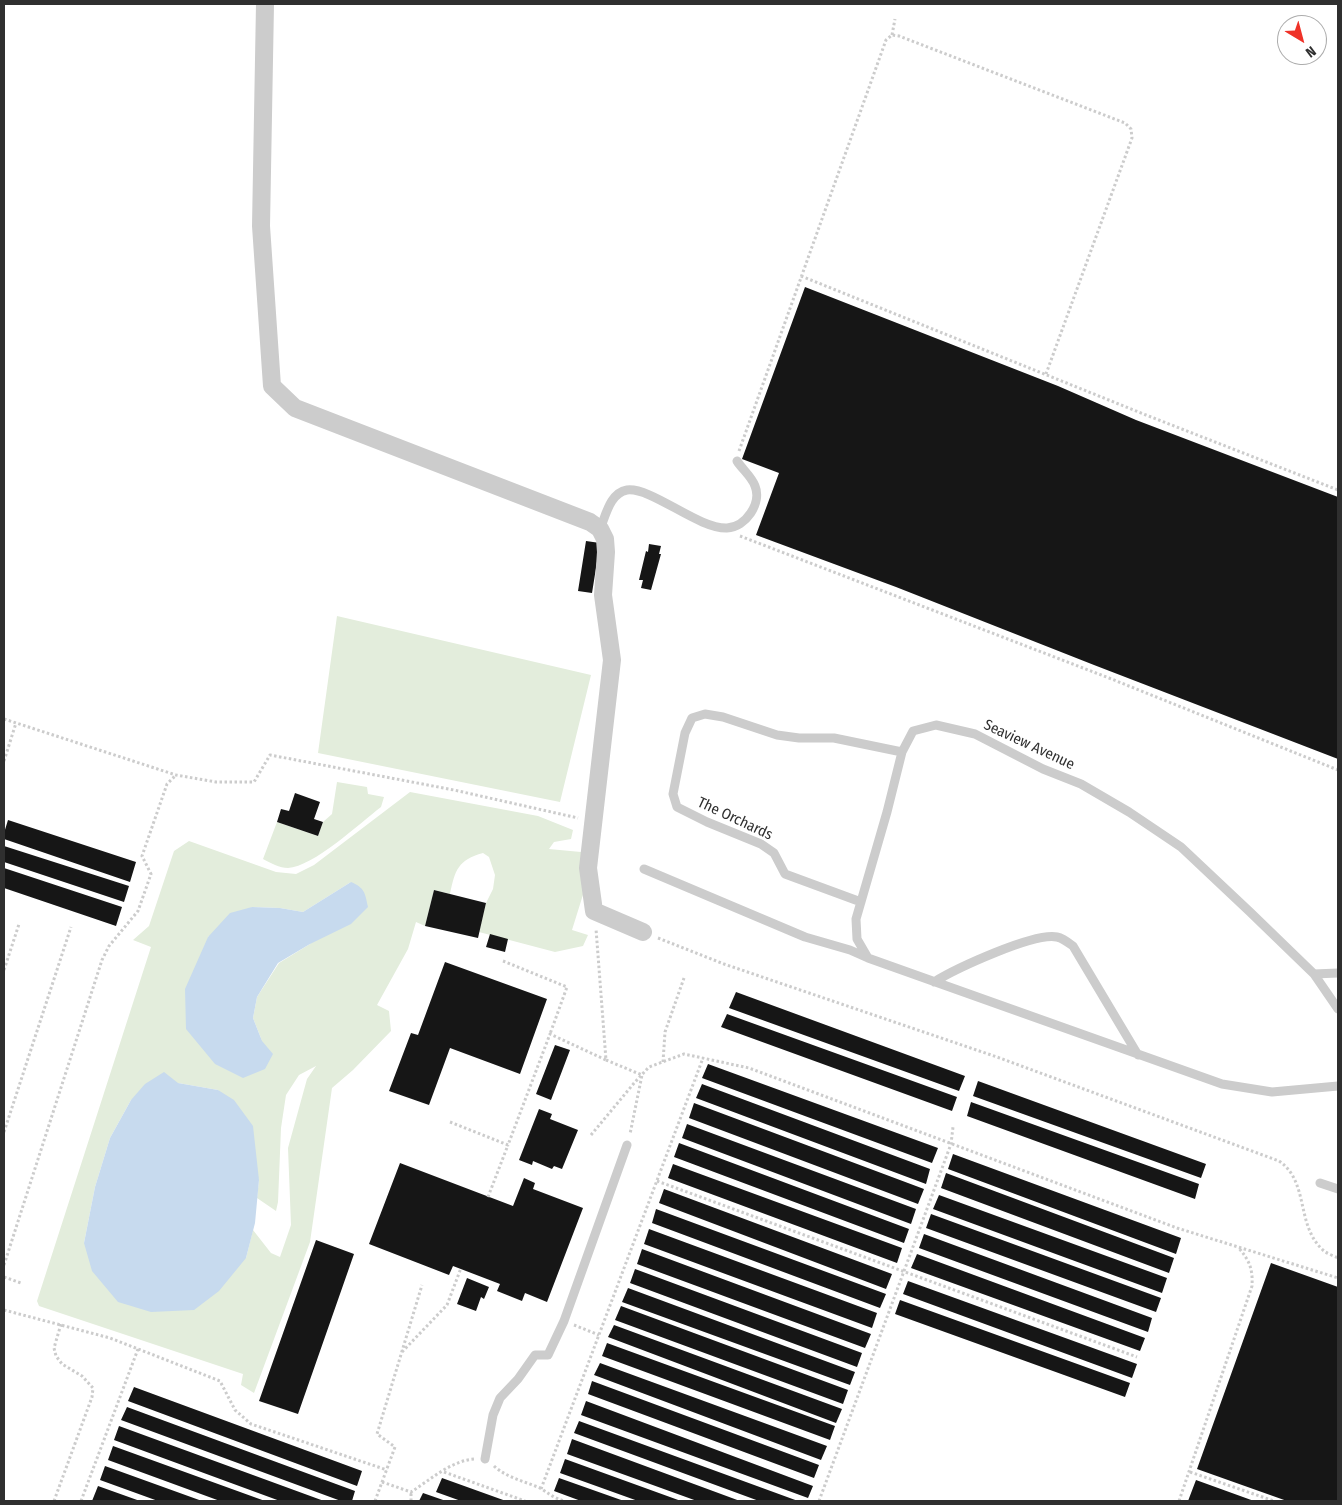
<!DOCTYPE html>
<html>
<head>
<meta charset="utf-8">
<style>
  body { margin:0 }
  #map { position:relative; width:1342px; height:1505px; overflow:hidden; background:#fff; font-family:"Fira Sans Condensed",sans-serif }
  canvas { display:block }
  .frame { position:absolute; inset:0; border:5px solid #2f2f2f; pointer-events:none }
  .north { position:absolute; left:1277px; top:15px; width:50px; height:50px; box-sizing:border-box; background:#fff; border:1px solid #acacac; border-radius:50%; rotate:143deg; font-size:14px; font-weight:700; line-height:20px; text-align:center; color:#2f2f2f }
  .north::after { content:''; display:block; margin:auto; width:18px; height:22px; background:#ef3228; clip-path:polygon(50% 0,100% 100%,50% 72%,0 100%) }
</style>
</head>
<body>
<div id="map">
<canvas width="1342" height="1505"></canvas>
<div class="frame"></div>
<div class="north">N</div>
</div>
<script>
const g = document.querySelector('canvas').getContext('2d');
g.lineJoin = 'round';
function fillPath(path, color) { g.fillStyle = color; g.fill(path, 'evenodd'); }
function trace(path, color, width, dash) { g.strokeStyle = color; g.lineWidth = width; g.lineCap = dash ? 'butt' : 'round'; g.setLineDash(dash || []); g.stroke(path); }
function label(font, color, halo, rows, align = 'center') {
  g.font = font + ' "Fira Sans Condensed",sans-serif'; g.lineWidth = 5; g.setLineDash([]); g.textBaseline = 'middle'; g.strokeStyle = halo; g.fillStyle = color; for (const [text, x, y, turn = 0] of rows) {
    g.save(); g.translate(x, y); g.rotate((+turn || 0) * Math.PI / 180); g.textAlign = isNaN(turn) ? turn : align; if (halo) g.strokeText(text, 0, 0); g.fillText(text, 0, 0); g.restore();
  }
}
fillPath(new Path2D(`
  M337,616L591,675L560,802L318,753Z
  M337,782L367,787L368,794L384,797L381,807C360,823 313,867 288,868C280,868 270,863 263,859L277,822L318,836L323,822L332,814Z
  M410,792L538,816L573,830L571,839L554,842L549,849L581,852L586,885L572,930L588,935L583,946L555,952L479,932L486,903L493,889L495,875L489,857L483,853C458,860 455,870 450,894L434,890L425,926L416,922L408,949L377,1005L389,1011L391,1031L353,1070L332,1088L310,1242L254,1393L241,1385L243,1374L39,1306L37,1301L151,947L133,940L149,926L174,851L189,841L276,872L296,874L314,865ZM351,882L310,944L279,963L257,997L253,1018L262,1041L208,937L252,907L280,908L303,912ZM316,1066L307,1079L288,1148L291,1225L280,1257L271,1253L253,1230L246,1258L84,1243L95,1187L110,1138L131,1100L178,1083L218,1090L259,1180L257,1198L276,1211L278,1202L281,1128L286,1095L299,1075Z`), '#e3eddc');
fillPath(new Path2D(`
  M351,882C365,888 365,893 368,907L351,924L310,944L278,963L257,997L253,1018L262,1041L273,1054L265,1069L243,1078L215,1064L186,1029L185,989L208,937L230,913L252,907L280,908L303,912Z
  M164,1072L178,1083L218,1090L234,1100L253,1126L259,1180L255,1223L246,1258L219,1291L194,1310L151,1312L118,1302L92,1271L84,1243L95,1187L110,1138L131,1100L145,1084Z`), '#c7daee');
fillPath(new Path2D(`
  M805,287L1058,386L1136,420L1338,497V759L1094,665L896,587L756,535L779,473L742,459Z
  M586,541L600,543L592,593L578,591Z
  M649,544L661,546L659,554H661L651,590L641,588L643,580H639L646,551L648,552Z
  M295,793L320,802L314,819L323,822L318,836L277,822L281,809L289,811Z
  M8,820L136,862L130,882L4,839V833Z
  M4,846L129,886L124,902L4,862Z
  M4,868L122,907L116,926L4,888Z
  M434,890L486,903L478,938L425,926Z
  M490,934L508,939L505,952L486,947Z
  M445,962L547,999L520,1074L450,1048L429,1105L389,1091L411,1033L418,1035Z
  M736,992L965,1076L959,1091L729,1008Z
  M727,1014L957,1097L952,1111L721,1027Z
  M555,1045L570,1050L551,1100L536,1094Z
  M708,1064L938,1148L932,1163L702,1078Z
  M978,1081L1206,1164L1201,1178L973,1096Z
  M702,1084L930,1169L926,1184L696,1098Z
  M971,1102L1199,1184L1195,1199L967,1116Z
  M694,1103L924,1189L918,1204L689,1118Z
  M539,1109L552,1114L550,1119L578,1130L562,1169L554,1166L552,1169L533,1161L532,1165L519,1160Z
  M687,1124L916,1209L911,1224L682,1138Z
  M679,1143L909,1229L904,1243L674,1157Z
  M953,1154L1181,1238L1176,1254L948,1169Z
  M400,1163L513,1206L524,1178L535,1183L533,1189L583,1208L547,1302L525,1293L522,1301L497,1291L500,1284L453,1266L449,1275L369,1244Z
  M673,1164L902,1248L897,1263L668,1178Z
  M946,1173L1174,1258L1169,1273L941,1188Z
  M664,1189L892,1274L886,1289L659,1203Z
  M939,1195L1167,1278L1162,1293L933,1209Z
  M656,1209L886,1294L880,1308L652,1223Z
  M931,1214L1161,1298L1156,1312L926,1228Z
  M649,1229L877,1313L872,1328L644,1244Z
  M924,1234L1152,1318L1148,1332L919,1248Z
  M316,1240L354,1254L298,1414L259,1401Z
  M642,1249L871,1334L865,1348L637,1264Z
  M917,1254L1145,1338L1140,1351L911,1268Z
  M1271,1263L1338,1287V1501H1287L1197,1469Z
  M635,1269L862,1353L857,1367L630,1283Z
  M467,1278L489,1287L484,1299L481,1297L476,1311L457,1304Z
  M908,1281L1137,1364L1132,1378L903,1294Z
  M628,1288L855,1372L850,1385L622,1302Z
  M900,1300L1130,1383L1125,1397L895,1314Z
  M621,1306L848,1390L843,1404L615,1320Z
  M614,1325L842,1409L836,1423L608,1337Z
  M607,1343L835,1426L830,1440L602,1356Z
  M600,1363L827,1446L821,1460L594,1375Z
  M592,1381L819,1465L814,1478L588,1394Z
  M134,1387L362,1471L357,1486L128,1401Z
  M586,1401L813,1486L808,1498L581,1415Z
  M127,1407L355,1491L352,1501H341L121,1420Z
  M579,1421L798,1501H759L574,1433Z
  M119,1426L324,1501H280L114,1440Z
  M572,1439L740,1501H697L567,1454Z
  M113,1446L265,1501H220L108,1460Z
  M565,1459L681,1501H638L560,1473Z
  M105,1466L202,1501H158L100,1480Z
  M442,1478L506,1501H461L436,1492Z
  M559,1478L624,1501H581L554,1491Z
  M1196,1480L1254,1501H1188Z
  M98,1486L140,1501H92Z
  M423,1493L446,1501H419Z`), '#161616');
trace(new Path2D(`
  M892,35L895,19
  M801,276L1146,415L1338,490
  M739,451L886,40L892,35L899,36L1125,123L1131,129L1132,138L1046,374
  M740,536L1109,678L1338,770
  M4,719L176,775L216,782H254L270,755L454,790L578,818
  M4,761L16,723
  M658,938L724,964L997,1057L1279,1161C1310,1182 1295,1226 1324,1251C1328,1254 1334,1256 1338,1258
  M503,961L567,987L550,1034
  M4,970L19,924
  M606,1060L642,1075L630,1134
  M663,1062L665,1032L684,978
  M450,1122L508,1145L550,1034L606,1060L596,929
  M4,1132L71,927
  M591,1135L635,1082L649,1067L684,1054L749,1068L1177,1228L1338,1278
  M657,1181L1137,1357
  M488,1197L508,1145
  M4,1265L102,960L109,946L138,911L151,874L142,856L167,784L176,775
  M4,1277L21,1283
  M4,1310L110,1338L220,1381L235,1410L251,1424L387,1470
  M574,1325L599,1335
  M402,1352L447,1305L461,1268
  M494,1466C507,1478 524,1481 540,1488C548,1493 554,1498 564,1501
  M444,1472L525,1501
  M1190,1472L1274,1501
  M382,1482L411,1492C430,1480 452,1460 475,1459
  M541,1489L703,1058
  M54,1501L92,1397L93,1388L82,1376L62,1364L56,1356L54,1348L61,1324
  M81,1501L138,1349
  M375,1501L395,1447L377,1434L422,1285
  M411,1501V1492
  M819,1501L951,1144L953,1127
  M1179,1501L1252,1286C1253,1268 1249,1260 1238,1247`), '#ccc', 3, [2.5, 2.5]);
trace(new Path2D(`
  M600,529C606,515 610,493 627,490C652,487 698,529 727,528C746,527 762,503 755,486C752,477 742,469 737,461
  M644,869L805,937L850,950L868,958
  M861,902L785,874L774,853L761,844L707,822L677,807L673,794L685,733L692,718L705,714L723,717L777,735L799,738H834L902,752
  M1314,974L1338,973
  M934,982C955,969 1034,932 1057,937C1062,938 1069,943 1073,946L1138,1055
  M1338,1009L1314,974L1250,912L1181,847L1129,812L1081,784L1043,769L975,734L936,725L913,731L902,752L887,812L856,919L857,939L868,958L1222,1084L1272,1092L1338,1086
  M1320,1183L1338,1189
  M485,1459L493,1415L500,1398L518,1379L535,1355H548L564,1321L627,1145`), '#ccc', 9);
trace(new Path2D(`
  M265,4L261,226L272,386L295,408L590,522L600,529L605,539L606,552L603,595L612,660L588,868L594,911L643,932`), '#ccc', 18);
label('15px', '#2f2f2f', '#fff', [
  ["Seaview Avenue",1029,745,25],
  ["The Orchards",735,819,25]
]);
</script>
</body>
</html>
